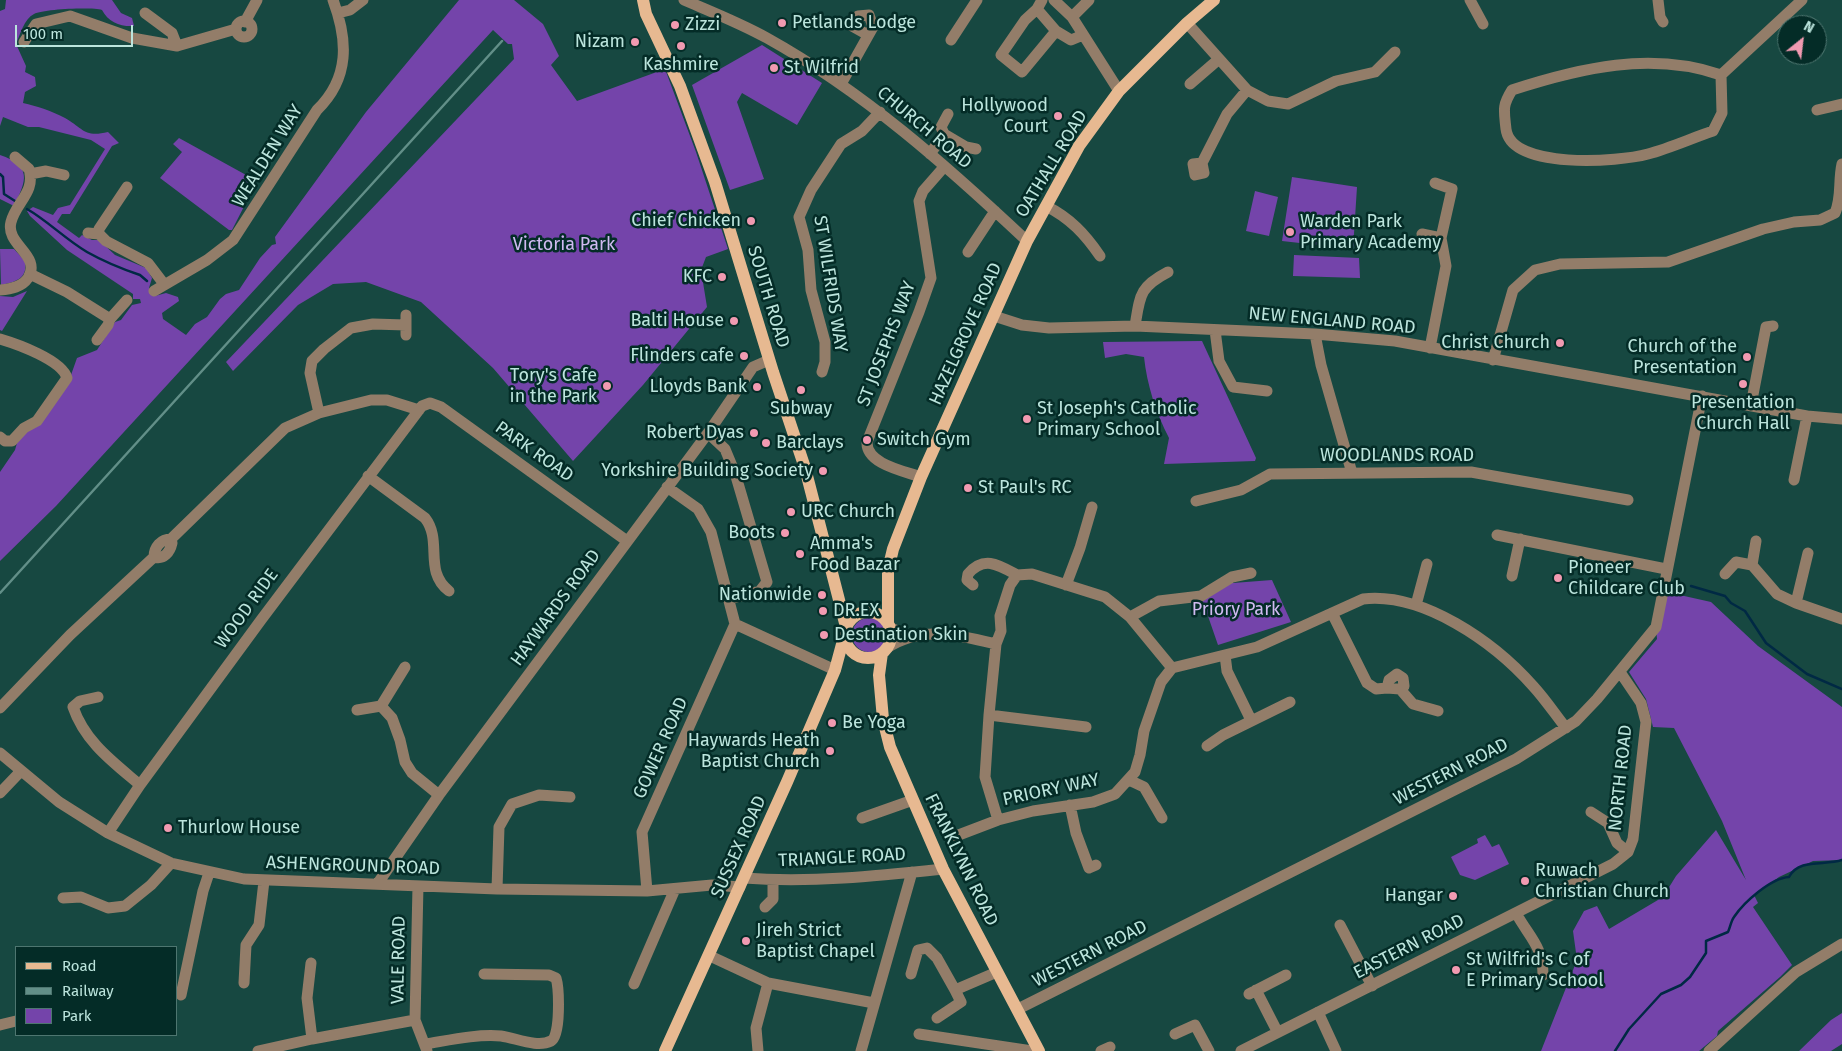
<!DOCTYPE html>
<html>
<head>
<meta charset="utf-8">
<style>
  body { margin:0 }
  #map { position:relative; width:1842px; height:1051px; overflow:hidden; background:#174841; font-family:"Fira Sans",sans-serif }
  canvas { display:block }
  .legend { position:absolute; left:15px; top:946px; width:162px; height:90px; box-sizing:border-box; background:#042c27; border:1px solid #4e7670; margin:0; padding:6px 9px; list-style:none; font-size:15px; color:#bce5dd }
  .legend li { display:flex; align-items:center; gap:10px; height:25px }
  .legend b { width:25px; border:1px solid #4e7670 }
  .north { position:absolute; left:1777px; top:15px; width:50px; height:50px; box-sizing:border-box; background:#042c27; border:1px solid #4e7670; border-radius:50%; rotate:29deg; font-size:14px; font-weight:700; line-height:20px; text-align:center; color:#bce5dd }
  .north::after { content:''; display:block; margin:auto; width:18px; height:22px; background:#f19ab1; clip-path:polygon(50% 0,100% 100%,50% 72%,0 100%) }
  .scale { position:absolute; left:15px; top:25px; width:118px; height:22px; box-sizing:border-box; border:2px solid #bce5dd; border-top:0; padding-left:6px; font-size:15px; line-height:18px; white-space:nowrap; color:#bce5dd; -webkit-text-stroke:4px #042c27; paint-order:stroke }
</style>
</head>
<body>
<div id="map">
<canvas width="1842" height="1051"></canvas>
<ul class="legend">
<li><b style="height:6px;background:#e7b991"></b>Road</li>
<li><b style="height:6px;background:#628f88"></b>Railway</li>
<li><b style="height:14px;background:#7444aa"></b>Park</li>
</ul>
<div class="north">N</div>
<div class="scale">100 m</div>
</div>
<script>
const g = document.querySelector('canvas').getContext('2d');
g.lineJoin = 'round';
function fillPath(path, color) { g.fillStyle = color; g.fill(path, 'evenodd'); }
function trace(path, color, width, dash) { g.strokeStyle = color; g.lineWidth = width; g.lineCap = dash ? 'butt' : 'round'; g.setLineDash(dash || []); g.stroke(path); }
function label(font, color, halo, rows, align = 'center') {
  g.font = font + ' "Fira Sans",sans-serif'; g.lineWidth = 5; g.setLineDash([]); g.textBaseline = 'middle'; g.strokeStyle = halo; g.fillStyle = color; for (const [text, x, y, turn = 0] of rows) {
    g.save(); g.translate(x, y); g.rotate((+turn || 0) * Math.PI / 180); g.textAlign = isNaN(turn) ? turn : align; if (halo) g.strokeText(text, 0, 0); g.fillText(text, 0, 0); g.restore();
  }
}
fillPath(new Path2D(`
  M6,0H112L121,13L132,18L134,26C121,27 108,22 102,10C92,7 44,9 34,14C24,19 20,35 16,44L26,66L25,72L35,77L36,86L25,92L23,103C37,106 52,111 65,118C83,128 84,138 108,132L119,143L112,146L70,214H62L57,222L79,238L82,235L92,240H99L115,255L146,268L152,278L149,288L155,296L166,293L178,297L179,301L162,313L163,319L186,335L195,324L207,317L220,299L226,294L239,290L260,258L272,245L276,244L275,237L366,112L459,0H514L543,24L559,56L551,65L577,101L665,69L696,152L728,249L706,257L701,270L707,307L643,385L573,461L493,368L421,302L366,282L333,284L298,305L233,371L226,362L514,59L512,44H508L493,30L56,506L0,561V472L15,450L17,443L71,375L77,358L97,350L115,322L121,320L132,305L141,303L140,299H133V294L67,250L30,216L27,211L33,207L53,215L58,208L70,205L105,149L91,140L39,127H28L3,117L0,126V11L5,9Z
  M762,45L822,83L797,125L742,93L737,102L764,179L730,190L692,85Z
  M179,138L257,181L232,230H229L160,178L182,152L173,144Z
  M0,155C32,166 27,180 14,206L0,199Z
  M1292,177L1357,187L1353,249L1282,241Z
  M1255,191L1278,197L1269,236L1246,231Z
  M0,249H14L25,261C28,279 15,282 1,285Z
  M1294,255L1359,258L1360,278L1293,276Z
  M27,291L2,331L0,330V296L13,297Z
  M1202,341L1256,458L1255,461L1164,464L1169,438C1156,413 1147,385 1144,357L1126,354L1105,358L1103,342Z
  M1225,580L1233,583L1272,580L1291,622L1218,645L1201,596Z
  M1662,591L1711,602L1758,646L1842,707V860L1813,861L1779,877L1754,895L1758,903L1753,907L1792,965L1780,977L1718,1031L1717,1036L1699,1051H1541L1577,960L1573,931L1584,911L1597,906L1609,929L1663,897L1676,876L1716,830L1746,880L1722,821L1674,728L1653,727L1646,699L1629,672L1657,639L1656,627Z
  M852 635a17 17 0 1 1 34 0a17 17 0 1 1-34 0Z
  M1485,835L1492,847L1499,844L1509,864L1475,880L1460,875L1451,857L1478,843L1477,839Z
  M1842,1013V1044L1831,1051H1799L1831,1020Z`), '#7444aa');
trace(new Path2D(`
  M0,174L3,177L4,194L15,201
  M27,209C48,221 65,239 87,252C103,261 122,269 140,275L147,281
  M1691,586L1725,596L1731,603L1745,611L1766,643L1807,674L1842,689
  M1615,1051L1629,1029L1661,994L1681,985L1690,977L1706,953V941L1728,932C1730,928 1731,921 1734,917C1744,902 1771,878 1789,877C1799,858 1825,866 1842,860`), '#002944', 2.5);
trace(new Path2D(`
  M684,0C712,12 740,23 767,38C864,92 946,165 1027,241
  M1042,0L1037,9L1056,31L1071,40L1083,35
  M1054,0L1072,17L1119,91
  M1470,0L1483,24
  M1658,0L1660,17L1663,22
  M1037,9L1025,20L1001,55L1022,72L1056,31
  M145,13L172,33L177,46
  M338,13L350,10L363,0
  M1072,17L1089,0
  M236 29a8 8 0 1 1 16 0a8 8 0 1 1-16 0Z
  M245,22L257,0
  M1187,23L1247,90L1268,101L1288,104L1336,81L1375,72L1395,52
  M951,40L977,0
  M24,42L36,24L70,16L132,38L177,46L236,29
  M1721,75C1651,51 1580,68 1512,90C1502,106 1504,110 1506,129C1511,170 1619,162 1648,154C1670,148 1692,138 1713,131L1722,113L1721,75L1802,0
  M841,84L873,27L869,15L858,16L852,26L868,35
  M1190,84L1219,59
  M1817,110L1842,104
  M944,134L941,127L948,114
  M930,154L944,134L966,147L976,149
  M1202,163L1227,114L1247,90
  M1202,163L1204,173L1195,175L1193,164Z
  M30,174L46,171L64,175
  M1046,206C1070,218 1085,234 1100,256
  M1835,213C1842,197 1838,182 1842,164
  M88,233L99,234L106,241L148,263L164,284
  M99,234V229L127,187
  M1422,234L1441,238
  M968,252L995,211
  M30,274L67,292L110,319
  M0,290C11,289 22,287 28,278C42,255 5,245 11,222C16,202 36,192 29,169L15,157
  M154,291L207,260L233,240L317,110C350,78 348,40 333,0
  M994,316L1022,325L1049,328L1135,326L1315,334L1395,341L1807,416L1842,419
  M1135,326C1140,296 1139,287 1168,272
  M1215,330L1219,361L1233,387L1267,391
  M1315,334L1321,365L1352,473
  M406,335V315
  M0,339C17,344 62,360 67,378L37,421L24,428L12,441H5L0,437
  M97,340L108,325L110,319L127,300
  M1430,348L1446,266L1441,238L1452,189L1435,183
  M1493,360L1513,290L1535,270L1560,264L1668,262L1763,229L1794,222L1820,220L1835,213
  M822,372L825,362V342L811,290L808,250L799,217L811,190L841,144L862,131L880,112
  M1751,405L1766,327L1773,326
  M319,413L310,373L312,361L324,349L351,328L373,324L406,325
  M708,433L725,449L735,473L767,582L760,591L729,599
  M368,476L425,518C443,541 423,571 449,591
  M921,477C904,471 866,464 867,442L919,312L931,278L919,201L923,191L944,167
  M1794,480L1807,416
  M1196,501L1241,490L1270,474L1471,472L1628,500
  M1497,535L1666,569
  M171,539L285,428L319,413L371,400H387L419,410
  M1752,565L1756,541
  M1725,574L1736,562L1752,565L1777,594L1796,603L1842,619
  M1017,575L1032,574L1105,597L1130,617L1172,668
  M1512,576L1520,539
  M973,585L967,580L968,574C984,555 999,565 1017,575
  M1066,585L1080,548L1092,507
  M1796,603L1808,553
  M1416,605L1427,564
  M1332,613L1367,683L1376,689L1387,688
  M1130,617L1159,601L1201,596L1232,577L1251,573
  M735,624L835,670
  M891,628L909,636
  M887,648C921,625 959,635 996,644
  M1225,655L1227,671L1251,720
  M1397,674L1403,678L1404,686L1400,689L1387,688L1389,680Z
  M1400,689L1413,704L1438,711
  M98,697L80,701L73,707C85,742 113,762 140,785
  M381,706L392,718L400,740L405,762L412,773L439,795
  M0,708L70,635L154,557C154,547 161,539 171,539L172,543C170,552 164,560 154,557
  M357,710L381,706L405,667
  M989,715L1086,727
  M1207,746L1223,735L1290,702
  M0,753L59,802L108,833L171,863L244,879L497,889L647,891L712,885L740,887
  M1129,780L1144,787L1162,818
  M0,793L20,772
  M1070,805L1076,833L1089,868L1096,865
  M1591,812L1608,823L1617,843L1628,852
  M862,818L913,800
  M998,820L985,777L989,715L996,644L1001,631L1000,616L1010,585L1017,575
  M108,833L140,785L261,620L422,406L430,403L441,407L627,541
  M956,836L998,820L1033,811L1093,802L1115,794L1135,772L1140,755L1144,731L1161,682L1172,668L1257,647L1363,599C1423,592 1494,642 1533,686C1545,699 1555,714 1566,728
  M744,878C810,883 877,876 943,869
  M378,883L439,795L708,433L753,367L769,360
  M497,889L499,827L512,804L539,795L570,797
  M647,891L642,832L735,624L711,532L698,509L667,487
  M63,898L81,897L108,908L125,906L151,885L171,863
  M765,907L773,899V880
  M1516,913C1529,937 1543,946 1543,975
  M1340,925L1372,986
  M710,956L768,983L874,1003
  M311,963L307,998L312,1039
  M911,974L918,950L927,948L937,958L955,990
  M244,983L246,945L259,925L264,881
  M634,984L675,889
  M1256,990L1277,1031
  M1249,994L1286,975
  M181,995L203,891L209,873
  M1018,1009L1516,759L1576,721L1597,699L1656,627L1702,396
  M1318,1012L1336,1051
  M937,1018L961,1002L955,990L997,972
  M415,1020L427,1051
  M0,1025L16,1021
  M919,1034L1032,1051
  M1175,1034L1195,1025L1209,1051
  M425,1044C450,1040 476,1034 501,1036C516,1038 537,1048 551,1041C561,1036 559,988 556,978L549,975L484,974
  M258,1051L312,1039L415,1020L418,886
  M758,1051L756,1028L768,983
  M861,1051L912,872
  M1101,1051L1110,1047
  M1241,1051L1613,864L1628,852L1633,839L1646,722L1641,703L1620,672
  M1709,1051L1796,972L1842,944`), '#937d69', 11);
trace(new Path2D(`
  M643,0L646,14L680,86L715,182L773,372L805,468L846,627
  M845 635a23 23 0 1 1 46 0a23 23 0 1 1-46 0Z
  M888,622V570L893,549L921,477L1027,241L1079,146L1119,91L1187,23L1214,0
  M882,653L879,675L883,719L890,747L943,869L1039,1051
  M665,1051L787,782L835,670L845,633`), '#e7b991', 12);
trace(new Path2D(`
  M0,593L502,41`), '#628f88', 2.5);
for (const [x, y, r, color] of [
  [782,23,5,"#f19ab1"],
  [675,25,5,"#f19ab1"],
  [635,42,5,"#f19ab1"],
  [681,46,5,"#f19ab1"],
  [774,68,5,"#f19ab1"],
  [1058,116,5,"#f19ab1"],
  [751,221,5,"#f19ab1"],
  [1290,232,5,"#f19ab1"],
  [722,277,5,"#f19ab1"],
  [734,321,5,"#f19ab1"],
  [1560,343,5,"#f19ab1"],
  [744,356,5,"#f19ab1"],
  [1747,357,5,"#f19ab1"],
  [1743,384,5,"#f19ab1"],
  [607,386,5,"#f19ab1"],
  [757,387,5,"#f19ab1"],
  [801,390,5,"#f19ab1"],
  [1027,419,5,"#f19ab1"],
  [754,433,5,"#f19ab1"],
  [867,440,5,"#f19ab1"],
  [766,443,5,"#f19ab1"],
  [823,471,5,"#f19ab1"],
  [968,488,5,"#f19ab1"],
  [791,512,5,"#f19ab1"],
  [785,533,5,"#f19ab1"],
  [800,554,5,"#f19ab1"],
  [1558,578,5,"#f19ab1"],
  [822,595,5,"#f19ab1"],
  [823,611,5,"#f19ab1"],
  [824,635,5,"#f19ab1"],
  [832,723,5,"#f19ab1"],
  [830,751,5,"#f19ab1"],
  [168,828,5,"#f19ab1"],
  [1525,881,5,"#f19ab1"],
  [1453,896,5,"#f19ab1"],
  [746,941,5,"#f19ab1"],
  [1456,970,5,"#f19ab1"]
]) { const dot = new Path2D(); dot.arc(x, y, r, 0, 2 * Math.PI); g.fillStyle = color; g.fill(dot); trace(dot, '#042c27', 2); }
label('18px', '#bce5dd', '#042c27', [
  ["Petlands Lodge",792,23],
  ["Zizzi",685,25],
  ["Nizam",625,42,"right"],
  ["Kashmire",681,65,"center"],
  ["St Wilfrid",784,68],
  ["Hollywood",1048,106,"right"],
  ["Court",1048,127,"right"],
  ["Chief Chicken",741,221,"right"],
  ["Warden Park",1300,222],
  ["Primary Academy",1300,243],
  ["KFC",712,277,"right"],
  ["Balti House",724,321,"right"],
  ["Christ Church",1550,343,"right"],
  ["Church of the",1737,347,"right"],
  ["Presentation",1737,368,"right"],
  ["Flinders cafe",734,356,"right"],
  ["Tory's Cafe",597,376,"right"],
  ["in the Park",597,397,"right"],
  ["Lloyds Bank",747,387,"right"],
  ["Presentation",1743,403,"center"],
  ["Church Hall",1743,424,"center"],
  ["Subway",801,409,"center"],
  ["St Joseph's Catholic",1037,409],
  ["Primary School",1037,430],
  ["Robert Dyas",744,433,"right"],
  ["Switch Gym",877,440],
  ["Barclays",776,443],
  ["Yorkshire Building Society",813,471,"right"],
  ["St Paul's RC",978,488],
  ["URC Church",801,512],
  ["Boots",775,533,"right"],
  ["Amma's",810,544],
  ["Food Bazar",810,565],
  ["Pioneer",1568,568],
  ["Childcare Club",1568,589],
  ["Nationwide",812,595,"right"],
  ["DR.EX",833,611],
  ["Destination Skin",834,635],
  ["Be Yoga",842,723],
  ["Haywards Heath",820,741,"right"],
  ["Baptist Church",820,762,"right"],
  ["Thurlow House",178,828],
  ["Ruwach",1535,871],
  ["Christian Church",1535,892],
  ["Hangar",1443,896,"right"],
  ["Jireh Strict",756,931],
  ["Baptist Chapel",756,952],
  ["St Wilfrid's C of",1466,960],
  ["E Primary School",1466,981]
], 'left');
label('18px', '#bce5dd', '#042c27', [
  ["CHURCH ROAD",924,128,40],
  ["WEALDEN WAY",268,156,-58],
  ["OATHALL ROAD",1052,164,-59],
  ["ST WILFRIDS WAY",830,284,81],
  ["SOUTH ROAD",768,297,73],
  ["NEW ENGLAND ROAD",1332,321,5],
  ["HAZELGROVE ROAD",966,334,-66],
  ["ST JOSEPHS WAY",887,344,-69],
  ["PARK ROAD",534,452,35],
  ["WOODLANDS ROAD",1397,456],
  ["HAYWARDS ROAD",556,608,-54],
  ["WOOD RIDE",247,609,-54],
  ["GOWER ROAD",661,748,-66],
  ["WESTERN ROAD",1451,772,-27],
  ["NORTH ROAD",1621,778,-84],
  ["PRIORY WAY",1051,790,-12],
  ["SUSSEX ROAD",739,847,-66],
  ["TRIANGLE ROAD",842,858,-3],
  ["FRANKLYNN ROAD",961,860,64],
  ["ASHENGROUND ROAD",353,866,2],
  ["EASTERN ROAD",1409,947,-27],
  ["WESTERN ROAD",1090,954,-27],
  ["VALE ROAD",399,960,-89]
]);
label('18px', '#d0baf1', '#042c27', [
  ["Victoria Park",564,245],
  ["Priory Park",1236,610]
]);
</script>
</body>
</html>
